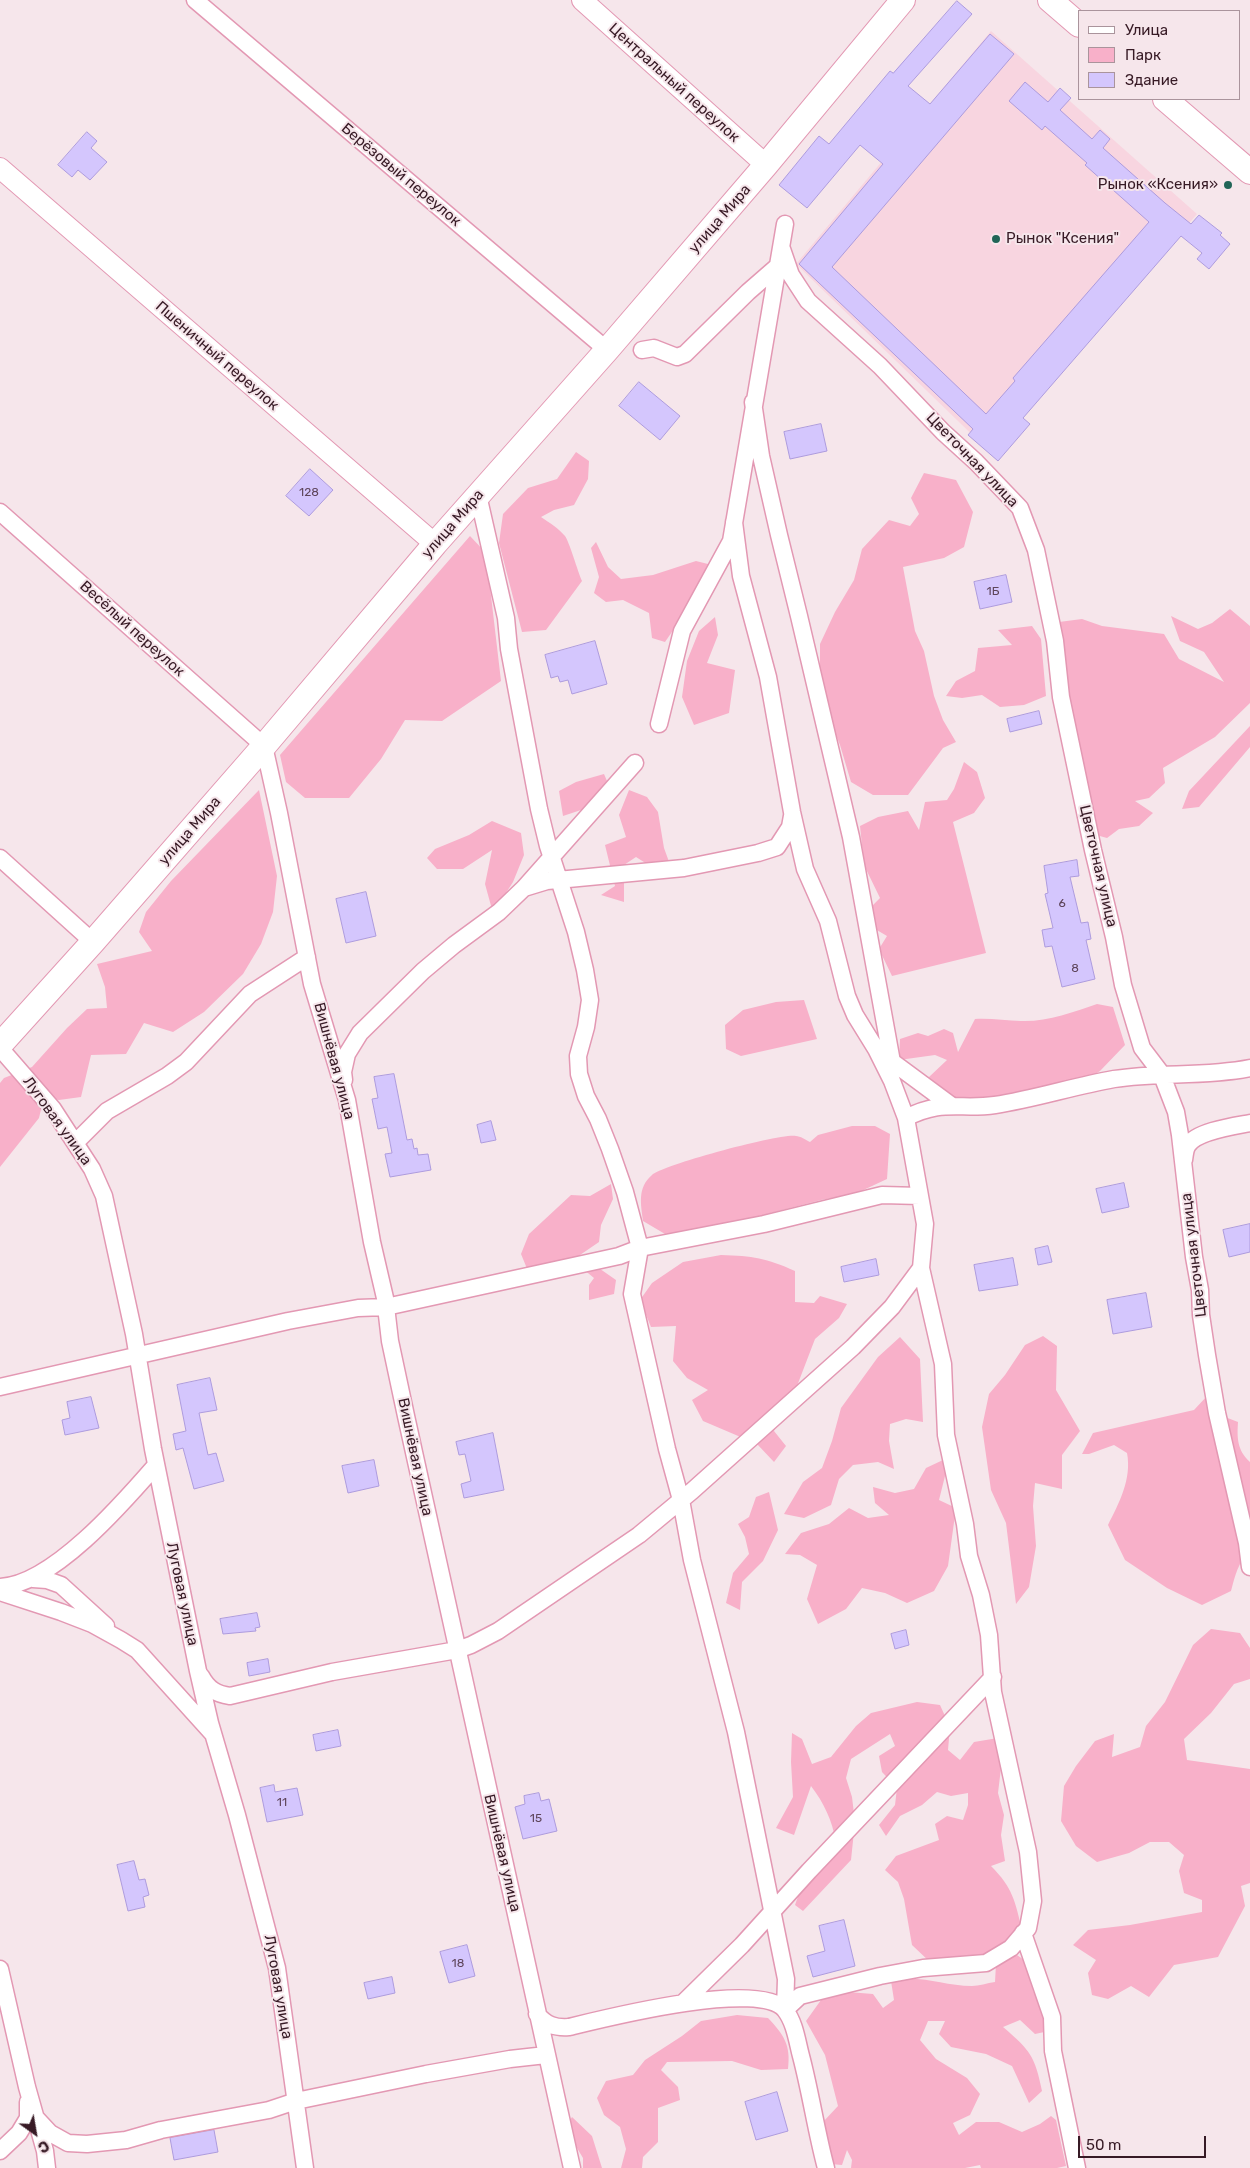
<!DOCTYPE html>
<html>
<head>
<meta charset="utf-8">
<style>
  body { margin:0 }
  #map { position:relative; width:1250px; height:2168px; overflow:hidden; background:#f6e6eb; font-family:Rubik,sans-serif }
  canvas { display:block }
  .legend { position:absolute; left:1078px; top:10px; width:162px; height:90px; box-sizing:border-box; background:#f6e6eb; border:1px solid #aa949c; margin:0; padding:6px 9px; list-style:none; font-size:15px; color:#371a25 }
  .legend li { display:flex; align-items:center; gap:10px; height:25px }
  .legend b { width:25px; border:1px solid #aa949c }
  .north { position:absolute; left:10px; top:2108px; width:50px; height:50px; -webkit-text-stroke:4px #f6e6eb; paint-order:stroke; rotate:148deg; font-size:14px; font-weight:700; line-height:20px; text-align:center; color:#371a25 }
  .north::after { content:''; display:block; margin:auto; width:18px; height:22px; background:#371a25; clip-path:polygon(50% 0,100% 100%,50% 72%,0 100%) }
  .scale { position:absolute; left:1078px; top:2136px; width:128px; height:22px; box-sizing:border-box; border:2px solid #371a25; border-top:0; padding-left:6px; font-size:15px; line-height:18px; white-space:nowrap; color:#371a25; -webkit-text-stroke:4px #f6e6eb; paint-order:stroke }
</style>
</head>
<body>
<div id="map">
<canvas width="1250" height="2168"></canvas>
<ul class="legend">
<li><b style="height:6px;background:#fff"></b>Улица</li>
<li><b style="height:14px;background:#f8b0c9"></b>Парк</li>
<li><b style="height:14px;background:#d4c6fd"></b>Здание</li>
</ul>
<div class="north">С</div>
<div class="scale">50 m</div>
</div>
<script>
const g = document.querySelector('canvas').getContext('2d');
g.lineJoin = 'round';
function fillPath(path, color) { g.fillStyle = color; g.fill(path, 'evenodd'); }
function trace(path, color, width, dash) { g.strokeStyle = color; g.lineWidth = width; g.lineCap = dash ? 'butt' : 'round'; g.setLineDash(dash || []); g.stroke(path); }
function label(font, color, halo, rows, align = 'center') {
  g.font = font + ' Rubik,sans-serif'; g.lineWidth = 4; g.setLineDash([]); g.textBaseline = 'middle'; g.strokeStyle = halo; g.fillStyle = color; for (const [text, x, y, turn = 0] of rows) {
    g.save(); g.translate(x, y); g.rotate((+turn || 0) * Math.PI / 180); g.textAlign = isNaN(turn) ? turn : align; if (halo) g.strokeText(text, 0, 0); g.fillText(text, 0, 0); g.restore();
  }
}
fillPath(new Path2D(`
  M991,31L1197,214L991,453L796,264Z`), '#f8d5e0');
fillPath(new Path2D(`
  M576,452L589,461L588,479L574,505L554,510L541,517C550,523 558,528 565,536C569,541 578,572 582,581L546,630L522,632L499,543L503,514L528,488L557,479Z
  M924,473L956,480L973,512L964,547L944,558L903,567L915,631L924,651L934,696L943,720L956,742L943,748L908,795H873L851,782L840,745L820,695V644L835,612L854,580L862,549L889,520L910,526L919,514L911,498Z
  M470,536L486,553L501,681L442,721L405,720L381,759L349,798H305L286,782L280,755Z
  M596,542L608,567L621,579L653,575L696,561L712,565L689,607L665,642L652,638L649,613L623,600L606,602L594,593L599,577L591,548Z
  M1230,609L1250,626V703L1215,737L1163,768L1165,783L1149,798L1135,801L1153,813L1139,826L1119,829L1107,838L1096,835L1069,699L1059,622L1082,619L1102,626L1164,634L1179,659L1224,682L1204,652L1180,641L1171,616L1198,629L1212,623Z
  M715,617L718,635L707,663L735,670L729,713L694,725L682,697L687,661L699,631Z
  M1032,626L1041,639L1046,696L1024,705L1000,707L982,695L962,698L946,696L956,681L975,671L978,648L1012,645L998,630Z
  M1250,726V747L1199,807L1182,809L1189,791Z
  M964,762L977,772L985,798L974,813L953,822L986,953L892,976L879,949L887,936L870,926L871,907L880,898L864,865L860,826L878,817L908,811L919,830L925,802L947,800L954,789Z
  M604,774L607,781L584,809L563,816L559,791L576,782Z
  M259,790L277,876L273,912L261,944L243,974L204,1012L173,1032L144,1023L126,1054L91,1055L81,1097L59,1100L44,1097L39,1118L0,1167V1083L4,1078L32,1067L67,1028L87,1009L107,1008L105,987L97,964L152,951L139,932L146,912L171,881Z
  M629,790L647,797L658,812L664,848L672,870L655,869L636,857L624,865V902L601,895L615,886L605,845L626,837L619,815Z
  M492,821L521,833L524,855L513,882L493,913L485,884L492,850L463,869H437L427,858L435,849L469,835Z
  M804,1000L817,1039L741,1056L726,1049L725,1025L743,1010L776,1002Z
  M1097,1004L1113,1007L1125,1045L1100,1071L1070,1090L1032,1098L954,1101L932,1090L929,1077L947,1060L935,1055L899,1060L900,1039L918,1033L928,1036L944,1029L953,1033L958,1052L975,1019C991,1018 1006,1021 1021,1021C1047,1022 1073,1012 1097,1004Z
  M852,1126H875L890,1134L887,1179L857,1193L821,1200L720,1226L665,1234L643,1221C641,1204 637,1188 652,1175C663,1165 780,1133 796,1136C800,1136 806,1140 810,1142L818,1135Z
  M611,1184L613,1199L601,1225L599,1242L580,1255L616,1280L614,1294L589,1300V1285L594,1278L577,1264L528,1271L521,1254L529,1234L571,1195L590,1196Z
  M721,1255C753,1256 766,1258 795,1271V1302L814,1303L820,1296L847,1304L839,1318L815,1339L797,1386L784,1404L774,1431L786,1446L774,1462L757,1444L703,1421L692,1400L708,1390L687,1378L673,1361L676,1326L651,1327L640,1300L652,1283L683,1262Z
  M1043,1336L1057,1346L1056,1390L1080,1431L1062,1455V1489L1035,1483L1033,1506L1036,1546L1029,1587L1016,1604L1006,1523L991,1490L982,1427L989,1394L1005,1375L1025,1345Z
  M900,1337L920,1359L923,1422L906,1419L890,1424L889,1441L894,1469L878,1462L853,1465L839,1479L831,1505L804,1518L784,1514L803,1482L822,1468L832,1441L841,1408L878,1357Z
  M1207,1396L1225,1417L1238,1422C1237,1438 1237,1450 1250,1462V1551C1238,1562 1235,1576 1231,1591L1202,1605L1167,1588L1125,1560L1108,1525C1119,1503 1132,1479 1127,1453L1114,1445L1089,1454H1082L1093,1433L1194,1410Z
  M943,1460L946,1472L939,1500L956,1508L948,1566L934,1591L907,1603L885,1593L862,1588L846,1609L818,1624L807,1599L817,1565L800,1555L785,1554L801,1533L829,1524L849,1508L868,1518L889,1515L875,1503L873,1487L895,1493L914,1489L926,1468Z
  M769,1492L778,1530L763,1561L742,1582L740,1610L726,1603L733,1573L749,1554L745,1537L738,1524L749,1517L756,1497Z
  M1211,1629L1240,1633L1250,1648V1679L1234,1684L1211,1713L1184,1739L1187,1760L1250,1769V1883L1241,1886L1245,1906L1218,1957L1174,1965L1149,1997L1131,1986L1108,1999L1092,1995L1088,1973L1096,1960L1073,1945L1088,1930L1130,1925L1202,1912V1900L1184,1893L1179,1871L1184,1855L1169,1842H1150L1129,1853L1097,1862L1076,1846L1061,1821L1064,1786L1076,1766L1095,1741L1114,1734L1112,1757L1140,1747L1146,1726L1165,1702L1193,1645Z
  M917,1702L940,1705L950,1727L948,1750L960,1760L974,1742L998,1738L1001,1768L998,1793L1004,1815L1001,1835L1005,1861L991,1866C1013,1888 1015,1901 1022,1930L1008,1943L983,1957L931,1963L912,1945L904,1899L898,1882L885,1870L896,1856L939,1840L935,1824L947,1816L963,1820L968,1805V1793L951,1796L937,1792L922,1805L900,1816L886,1836L879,1825L895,1805L897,1788L882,1772L879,1756L895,1746L890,1734L851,1759L846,1778L852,1797L855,1822L851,1860L803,1911L795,1905L801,1888L836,1842C832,1820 824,1803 811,1786L794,1835L776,1828L793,1797L791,1762L792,1733L802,1739L812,1764L831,1757L856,1726L871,1713Z
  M1017,1955L1031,1965L1033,1991L1047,2011L1049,2031L1035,2034L1020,2020L1003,2027C1030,2050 1035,2056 1042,2091L1029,2103L1012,2066L986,2054L951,2047L939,2034L945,2021H928L920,2040L936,2059L967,2078L980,2094L970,2115L953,2123L959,2135L976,2122H999L1022,2132L1040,2124L1051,2116L1056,2120L1066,2166L1057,2168H981L980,2165L965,2168H851L852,2160L847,2150L842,2165L830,2164L823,2122L838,2106L825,2055L806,2021L821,2000L848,1992L873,1994L883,2008L894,2000L891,1981C920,1974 943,1986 972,1986C979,1986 987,1983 995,1982L996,1964Z
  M737,2015L768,2018C784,2035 791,2045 788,2069L761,2070L732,2061L667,2062L661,2070L678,2087L680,2100L658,2108V2142L643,2157L642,2168H621L626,2149L620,2127L604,2115L597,2098L606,2081L633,2075L645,2060L682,2036L701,2021Z
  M572,2117L592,2136L602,2168H583V2158L565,2128Z`), '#f8b0c9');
const building = new Path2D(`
  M957,1L972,14L908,86L930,104L990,34L1014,54L832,267L986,414L1015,381L1013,378L1149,222L1085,165L1087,163L1045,126L1042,130L1009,101L1025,82L1048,102L1060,88L1071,98L1060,110L1092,139L1100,130L1110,139L1103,148L1165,203L1191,224L1199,215L1222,233L1220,235L1230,244L1209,269L1197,259L1202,253L1181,236L1023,418L1030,424L998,461L968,435L973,429L799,264L883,164L860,145L807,208L779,185L819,136L829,144L890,71L893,73Z
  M87,132L97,141L91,148L107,162L90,180L78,170L72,177L58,165Z
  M639,382L680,416L660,440L619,406Z
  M821,424L827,451L790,459L784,432Z
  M310,469L333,490L309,516L286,496Z
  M1006,575L1012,602L980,609L974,582Z
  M595,641L607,684L572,694L568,680L560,682L558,676L551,678L545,655Z
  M1039,711L1042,724L1010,732L1007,719Z
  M1077,860L1079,876L1070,877L1081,923L1088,922L1091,939L1086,940L1095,979L1062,987L1052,946L1045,947L1042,930L1053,928L1045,894L1048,893L1044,866Z
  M366,892L376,936L346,943L336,899Z
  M394,1074L407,1140L412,1139L414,1149L417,1148L418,1155L428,1154L431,1170L390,1177L385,1154L392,1153L387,1127L378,1129L372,1099L378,1098L374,1077Z
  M491,1121L496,1140L481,1143L477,1125Z
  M1124,1183L1129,1207L1102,1213L1096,1189Z
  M1250,1224V1252L1229,1257L1223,1230Z
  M1048,1246L1052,1262L1038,1265L1035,1249Z
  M1013,1258L1018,1285L979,1291L974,1265Z
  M876,1259L879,1275L844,1282L841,1267Z
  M1146,1293L1152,1327L1113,1334L1107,1300Z
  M210,1378L217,1410L199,1413L208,1455L216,1453L224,1481L194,1489L183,1448L176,1450L173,1434L186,1431L177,1385Z
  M91,1397L99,1428L65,1435L62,1420L70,1418L67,1402Z
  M493,1433L504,1490L464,1498L461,1484L471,1481L465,1454L459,1455L456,1442Z
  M374,1460L379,1486L348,1493L342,1466Z
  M257,1613L260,1627L255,1628L256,1631L223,1634L220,1619Z
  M906,1630L909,1645L895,1649L891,1634Z
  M268,1659L270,1672L249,1676L247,1663Z
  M338,1730L341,1746L316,1751L313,1735Z
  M274,1785L275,1792L297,1788L303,1815L267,1822L260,1788Z
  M539,1793L541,1801L549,1799L557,1831L523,1839L515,1807L525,1804L524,1796Z
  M134,1861L139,1880L145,1879L149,1895L143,1897L145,1907L128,1911L117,1865Z
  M844,1920L855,1966L813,1977L807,1956L825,1951L819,1926Z
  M467,1945L475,1976L449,1983L440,1952Z
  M392,1977L395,1993L368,1999L364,1983Z
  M777,2092L788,2131L756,2140L745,2102Z
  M214,2130L218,2152L174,2160L170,2138Z`);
fillPath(building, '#d4c6fd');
trace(building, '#ad9bdd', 1);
const minor = new Path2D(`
  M195,0L607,350
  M782,249L791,275L808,301L880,366L943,432L976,462L1020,508L1036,550L1055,641L1061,697L1093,850L1114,937L1123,985L1142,1048L1161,1073L1176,1112L1180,1135L1194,1257L1200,1290L1201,1315L1207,1355L1217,1413L1247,1543L1250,1567
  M642,350L654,348L677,357L685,354L748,292L779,265
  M753,402L761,456L779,535L799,616L851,837L892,1062
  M478,495L506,618L509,649L539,809L548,846L576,932L585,970L590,1000L586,1027L578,1056L579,1074L586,1096L598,1119L610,1149L625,1192L640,1248L632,1294L667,1449L681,1500L692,1560L736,1732L786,1979L785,2010
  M0,512L264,746L279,813L312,984L347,1100L372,1242L385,1298L390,1341L406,1416L572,2168
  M734,522L741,576L768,677L792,812L805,869L828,921L847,996L855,1015L876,1049L892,1081L906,1118L925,1224L921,1268L943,1364L946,1435L965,1524L969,1556L981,1595L989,1635L993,1692L1028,1852L1033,1901L1028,1928L1011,1948L986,1963L923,1968L880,1976L800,1996L785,2010
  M659,724L682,631L731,541L785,224
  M0,858L93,942
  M524,888L547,881L684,868L758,853L777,847L790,827L792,816
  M0,1048L53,1109L92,1169L104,1196L134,1334L153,1449L198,1671L210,1723L237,1815L277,1968L305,2168
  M883,1055L952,1106
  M344,1080L343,1072L347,1054L360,1033L423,971L454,945L499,912L524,888L635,763
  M906,1118C942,1099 960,1110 995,1105C1035,1099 1074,1086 1114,1079C1159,1072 1205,1077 1250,1068
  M76,1142L107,1111L167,1076L186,1062L250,994L307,957
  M1184,1160C1185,1154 1185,1149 1188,1145C1197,1131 1234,1126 1250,1123
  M0,1387L288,1321L358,1308L386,1307L619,1256L640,1248L764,1224L882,1195L920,1196
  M33,1579L47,1580L61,1585L106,1626
  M0,1587C52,1585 123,1503 156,1465
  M0,1592L61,1612L92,1624L121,1640L137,1650L212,1733
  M201,1676C208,1689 216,1694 230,1696L332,1672L457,1650L471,1645L498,1631L639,1535L692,1491L853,1347L892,1307L921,1268
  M1023,1933L1052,2017L1053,2051L1077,2168
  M0,1969L27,2087L45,2151L47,2168
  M684,2002L742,1945L809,1871L993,1677
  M537,2014C546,2025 555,2028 569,2027C606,2018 760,1979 785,2010C795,2023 797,2041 801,2056C811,2094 816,2131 826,2168
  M36,2118L50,2133L68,2143L87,2144L126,2140L161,2130L269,2110L296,2101L426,2074L510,2059L546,2055
  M0,2151L19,2133L28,2118V2102`);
const tertiary = new Path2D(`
  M582,0L766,165
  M0,168L435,544`);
const secondary = new Path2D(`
  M1050,0L1079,25
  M1165,99L1250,172
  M0,1045L93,942L264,746L435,544L607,350L766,165L903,0`);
trace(minor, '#e398b3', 19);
trace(tertiary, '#e398b3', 22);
trace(secondary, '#e398b3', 26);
trace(minor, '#fff', 16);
trace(tertiary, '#fff', 20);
trace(secondary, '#fff', 24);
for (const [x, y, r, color] of [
  [1228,185,5,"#216557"],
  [996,239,5,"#216557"]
]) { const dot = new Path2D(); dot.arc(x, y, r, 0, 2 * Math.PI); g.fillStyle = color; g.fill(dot); trace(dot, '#f6e6eb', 2); }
label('12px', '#5e455b', null, [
  ["128",309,493],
  ["1Б",993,592],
  ["6",1062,904],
  ["8",1075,969],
  ["11",282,1803],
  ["15",536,1819],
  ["18",458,1964]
]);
label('15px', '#371a25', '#f6e6eb', [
  ["Центральный переулок",674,83,42],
  ["Берёзовый переулок",401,175,40],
  ["улица Мира",720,219,-49],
  ["Пшеничный переулок",217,356,41],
  ["Цветочная улица",972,460,46],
  ["улица Мира",453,524,-49],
  ["Весёлый переулок",132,629,42],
  ["улица Мира",190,831,-49],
  ["Цветочная улица",1098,866,77],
  ["Вишнёвая улица",334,1061,75],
  ["Луговая улица",57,1121,54],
  ["Цветочная улица",1194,1255,-97],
  ["Вишнёвая улица",415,1457,78],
  ["Луговая улица",182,1594,78],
  ["Вишнёвая улица",502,1853,77],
  ["Луговая улица",278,1987,80]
]);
label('15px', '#371a25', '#f6e6eb', [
  ["Рынок «Ксения»",1218,185],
  ["Рынок \"Ксения\"",1006,239,"left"]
], 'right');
</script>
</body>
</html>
